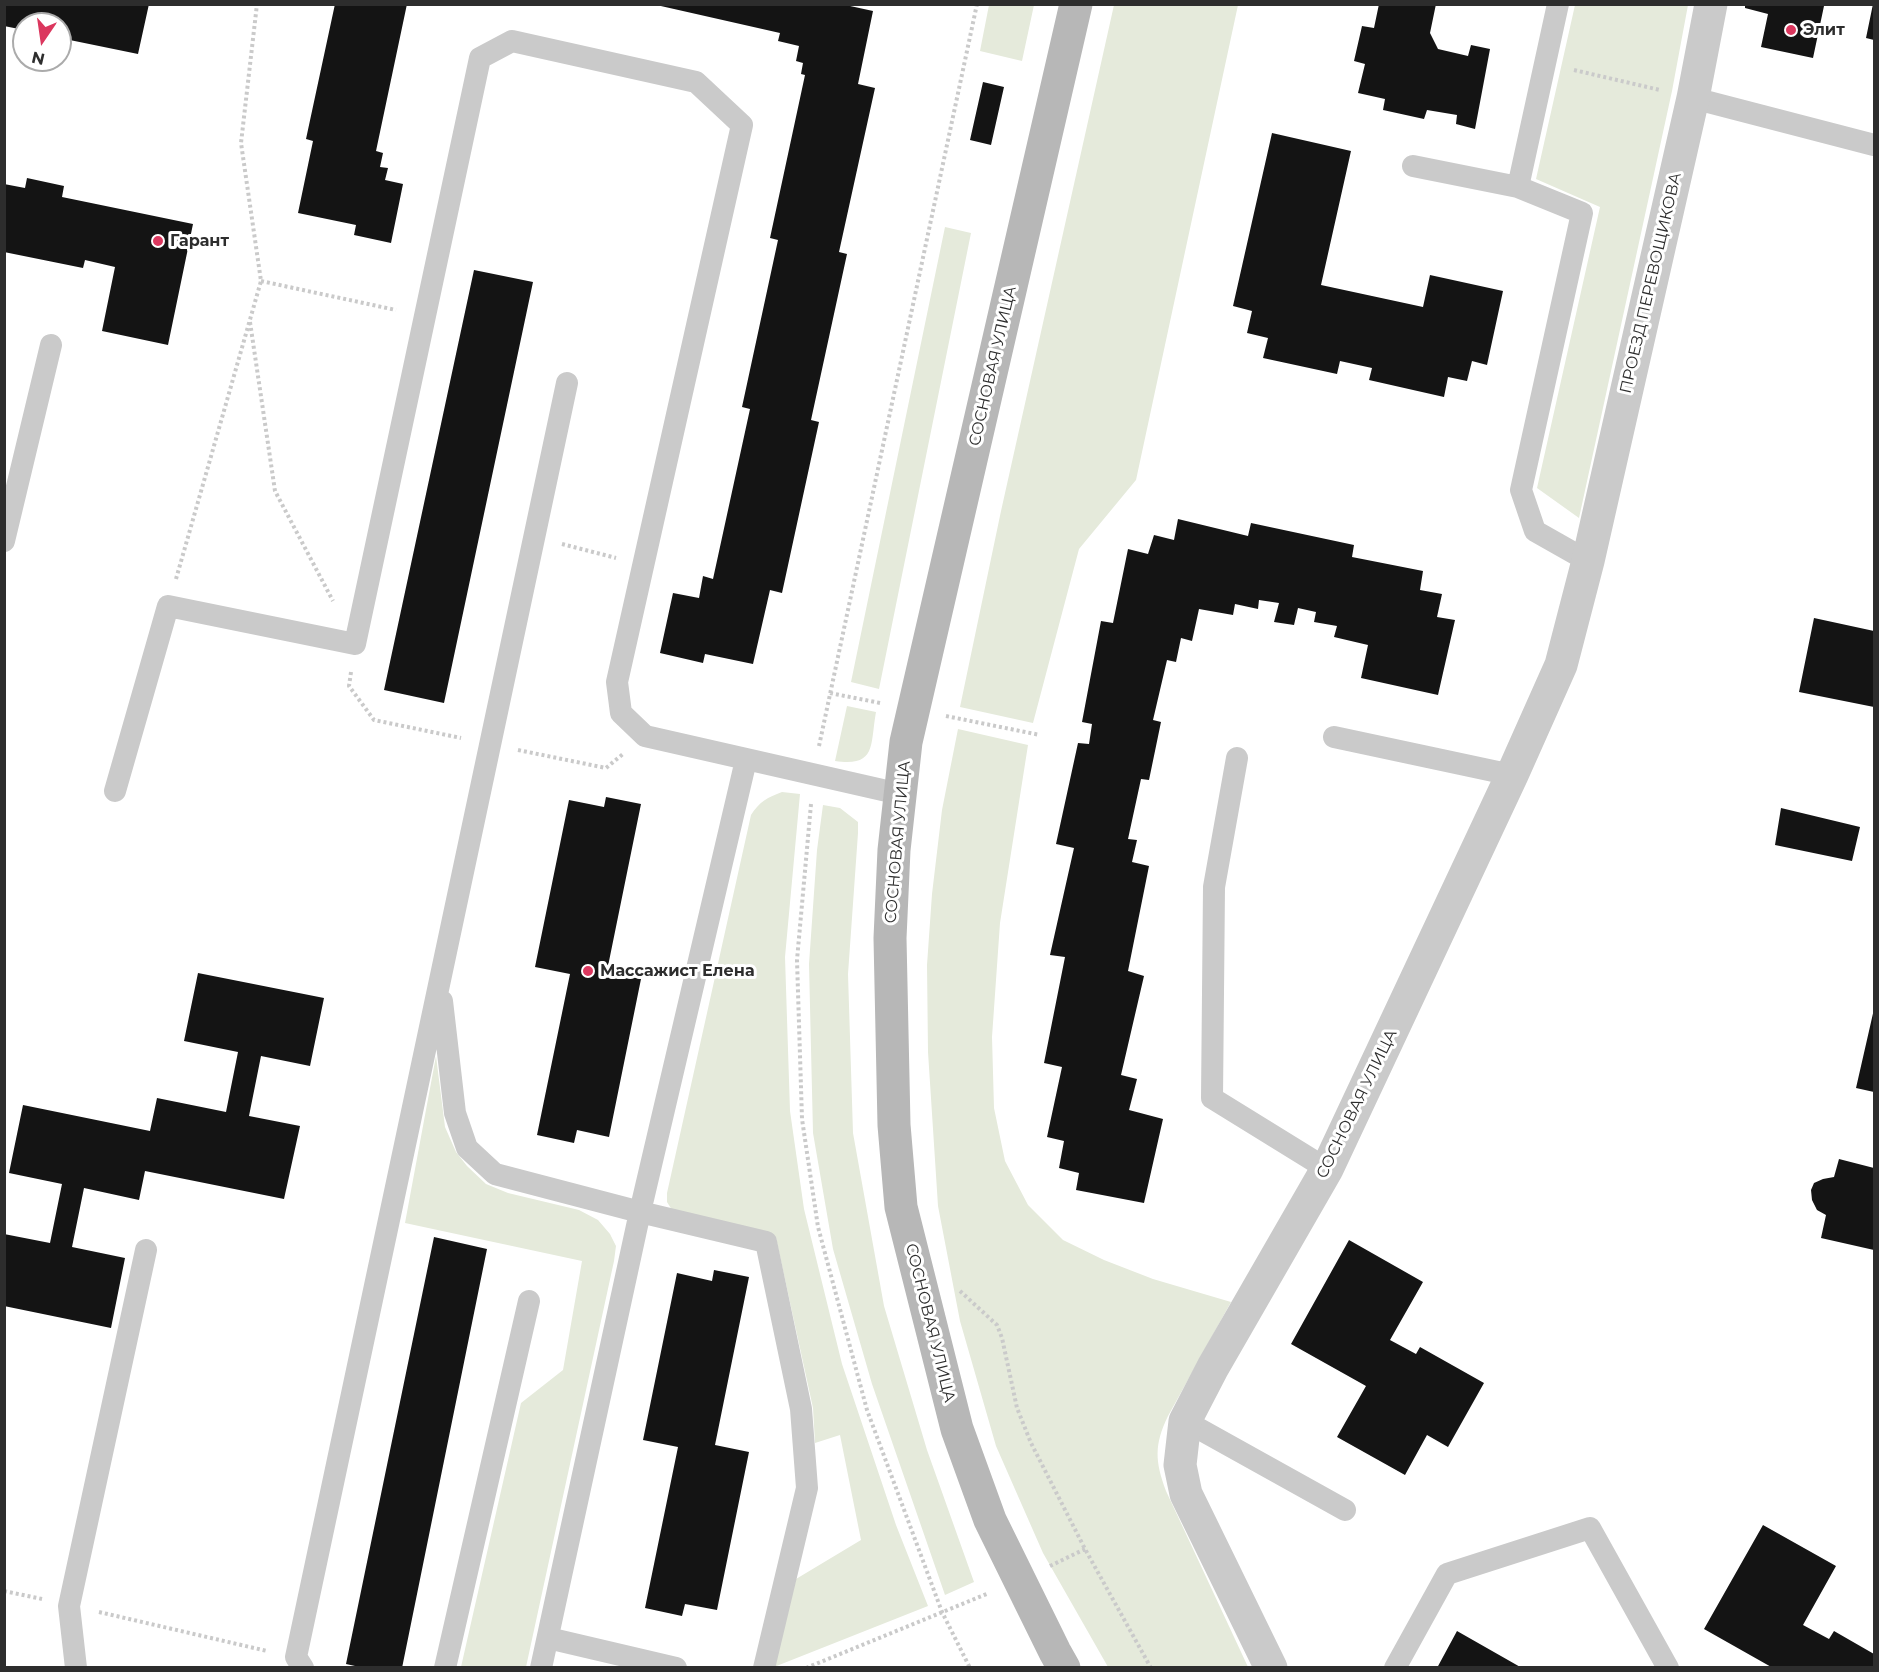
<!DOCTYPE html>
<html>
<head>
<meta charset="utf-8">
<style>
  body { margin:0 }
  #map { position:relative; width:1879px; height:1672px; overflow:hidden; background:#fff; font-family:Montserrat,sans-serif }
  canvas { display:block }
  .frame { position:absolute; inset:0; border:6px solid #2d2d2d; pointer-events:none }
  .north { position:absolute; left:12px; top:12px; width:60px; height:60px; box-sizing:border-box; background:#fff; border:2px solid #ababab; border-radius:50%; rotate:193deg; font-size:16px; font-weight:700; line-height:24px; text-align:center; color:#2d2d2d }
  .north::after { content:''; display:block; margin:auto; width:21px; height:27px; background:#db375e; clip-path:polygon(50% 0,100% 100%,50% 72%,0 100%) }
</style>
</head>
<body>
<div id="map">
<canvas width="1879" height="1672"></canvas>
<div class="frame"></div>
<div class="north">N</div>
</div>
<script>
const g = document.querySelector('canvas').getContext('2d');
g.lineJoin = 'round';
function fillPath(path, color) { g.fillStyle = color; g.fill(path, 'evenodd'); }
function trace(path, color, width, dash) { g.strokeStyle = color; g.lineWidth = width; g.lineCap = dash ? 'butt' : 'round'; g.setLineDash(dash || []); g.stroke(path); }
function label(font, color, halo, rows, align = 'center') {
  g.font = font + ' Montserrat,sans-serif'; g.lineWidth = 6; g.setLineDash([]); g.textBaseline = 'middle'; g.strokeStyle = halo; g.fillStyle = color; for (const [text, x, y, turn = 0] of rows) {
    g.save(); g.translate(x, y); g.rotate((+turn || 0) * Math.PI / 180); g.textAlign = isNaN(turn) ? turn : align; if (halo) g.strokeText(text, 0, 0); g.fillText(text, 0, 0); g.restore();
  }
}
fillPath(new Path2D(`
  M989,5H1034L1022,61L980,51Z
  M1114,5H1238L1136,480L1079,549L1033,723L960,707L1001,511Z
  M1575,5H1688L1672,91L1579,518L1537,488L1600,207L1536,179Z
  M945,227L971,233L879,689L851,682Z
  M847,706L876,712C870,745 877,767 835,761Z
  M958,729L1028,745L1000,923L992,1037L994,1108L1005,1161L1028,1205L1063,1240L1104,1260L1153,1279L1231,1302L1168,1416C1154,1445 1155,1461 1166,1491L1248,1667H1108L1043,1553L996,1446L960,1321L938,1206L928,1052L927,965L932,894L942,810Z
  M782,792L800,794L785,957L790,1111L804,1209L842,1364L896,1525L928,1606L774,1667L796,1579L861,1540L840,1435L815,1443L813,1408L776,1238L672,1210L667,1202V1193L751,815C759,802 768,797 782,792Z
  M823,805L840,808L858,822V833L848,974L853,1133L884,1306L927,1450L974,1582L945,1595L872,1384L833,1249L813,1133L809,964L817,850Z
  M436,1056L445,1127L456,1152L467,1166L486,1184L508,1193L579,1210L598,1220L610,1234L616,1246L614,1261L526,1667H461L521,1403L563,1370L582,1261L405,1223Z`), '#e5eadb');
fillPath(new Path2D(`
  M4,4H149L138,54L60,38V24H24V30L4,26Z
  M335,4H407L376,151L383,153L380,167L388,168L385,180L403,184L391,243L354,235L356,225L298,213L313,141L306,139Z
  M652,4H841L873,11L858,84L875,88L839,252L847,254L811,420L819,422L782,593L770,590L753,664L705,654L703,663L660,653L673,593L699,598L703,576L713,579L750,409L742,407L778,240L770,238L805,75L801,74L803,63L796,61L799,46L778,41L780,33Z
  M1379,4H1436L1430,33L1438,49L1468,56L1471,45L1490,49L1475,129L1456,124L1457,115L1427,110L1424,119L1383,110L1385,99L1358,93L1365,64L1354,61L1362,26L1374,28Z
  M1745,4L1824,6L1813,58L1761,47L1768,14L1745,8Z
  M1873,4H1874V40L1866,38Z
  M983,82L1004,87L991,145L970,140Z
  M1272,133L1351,151L1321,285L1423,307L1430,275L1503,291L1487,365L1472,361L1467,381L1448,377L1444,397L1369,380L1372,368L1340,361L1337,374L1263,358L1268,338L1247,333L1252,311L1233,306Z
  M27,178L64,186L62,197L193,224L168,345L102,331L115,267L85,260L83,268L4,252V184L25,188Z
  M474,270L533,282L444,703L384,690Z
  M1178,519L1248,536L1251,523L1354,545L1352,557L1423,571L1420,590L1442,594L1437,617L1455,620L1438,695L1361,678L1368,645L1334,637L1337,626L1314,622L1316,612L1298,608L1294,625L1274,622L1279,603L1259,600L1258,609L1235,604L1233,615L1199,609L1192,641L1181,638L1176,662L1167,660L1153,720L1161,722L1149,780L1141,779L1128,839L1137,840L1132,862L1149,866L1128,971L1144,976L1121,1075L1137,1079L1129,1110L1163,1119L1144,1203L1076,1190L1079,1173L1059,1168L1064,1141L1047,1137L1062,1067L1044,1063L1065,957L1050,955L1074,848L1056,844L1078,743L1089,744L1092,724L1082,722L1101,621L1113,623L1128,549L1148,554L1154,535L1174,540Z
  M1814,618L1874,631V707L1799,692Z
  M606,797L641,804L607,971L641,979L609,1137L577,1130L574,1143L537,1135L570,974L535,967L569,800L604,807Z
  M1781,808L1860,827L1852,861L1775,845Z
  M198,973L324,998L310,1066L261,1056L249,1116L300,1126L284,1199L145,1171L139,1200L84,1188L72,1247L125,1258L111,1328L4,1306V1234L50,1243L62,1184L9,1173L23,1105L150,1131L157,1098L226,1112L238,1052L184,1041Z
  M1874,1009V1092L1856,1088Z
  M1839,1159L1874,1168V1250L1821,1238L1826,1215L1817,1210L1812,1200L1811,1190L1814,1183L1823,1179L1834,1177Z
  M434,1237L487,1249L402,1668H364L346,1664Z
  M1349,1240L1423,1282L1390,1340L1416,1354L1420,1347L1484,1383L1448,1447L1427,1435L1405,1475L1337,1437L1366,1386L1291,1344Z
  M714,1270L749,1277L715,1445L749,1452L717,1610L685,1604L682,1616L645,1608L678,1447L643,1440L677,1273L712,1281Z
  M1763,1525L1836,1566L1803,1625L1829,1639L1834,1631L1874,1654V1668H1773L1704,1629Z
  M1457,1631L1522,1668H1437Z`), '#141414');
trace(new Path2D(`
  M1574,70L1660,90
  M261,281L396,310
  M250,322L275,491L333,601
  M562,544L616,558
  M176,579L261,281L241,143L257,4
  M351,672L349,686L374,720L461,738
  M830,693L880,703
  M946,716L1040,735
  M819,746L977,4
  M518,750L606,768L623,754
  M811,804L797,960L802,1119L818,1227L867,1410L942,1612L970,1668
  M960,1291L997,1325L1002,1338L1017,1408L1031,1443L1085,1549L1151,1668
  M1050,1566L1085,1549
  M4,1591L42,1599
  M99,1612L267,1651
  M806,1668L989,1593`), '#cacaca', 4, [3, 3]);
trace(new Path2D(`
  M1558,4L1518,187L1582,213L1521,490L1535,531L1588,561
  M1693,98L1874,145
  M1413,166L1518,187
  M4,541L51,345
  M1334,737L1512,775
  M1237,758L1214,887L1212,1098L1327,1169
  M115,791L168,606L355,644L480,58L512,41L696,82L742,125L617,682L621,713L645,736L900,794
  M442,1001L455,1113L467,1148L495,1174L640,1212L746,760
  M1185,1421L1345,1510
  M548,1638L676,1668
  M76,1668L69,1606L146,1250
  M303,1668L296,1657L567,383
  M445,1668L529,1301
  M541,1668L640,1212L766,1242L801,1409L807,1488L764,1668
  M1395,1668L1447,1574L1590,1528L1668,1668`), '#cacaca', 22);
trace(new Path2D(`
  M1271,1668L1186,1494L1180,1465L1185,1421L1213,1367L1327,1169L1512,775L1561,665L1588,561L1693,98L1711,4`), '#cacaca', 33);
trace(new Path2D(`
  M1064,1668L1055,1652L990,1520L957,1429L901,1207L894,1125L890,938L894,850L906,742L1076,4`), '#b7b7b7', 33);
for (const [x, y, r, color] of [
  [1791,30,6,"#db375e"],
  [158,241,6,"#db375e"],
  [588,971,6,"#db375e"]
]) { const dot = new Path2D(); dot.arc(x, y, r, 0, 2 * Math.PI); g.fillStyle = color; g.fill(dot); trace(dot, '#fff', 2); }
label('bold 16px', '#2d2d2d', '#fff', [
  ["Элит",1803,30],
  ["Гарант",170,241],
  ["Массажист Елена",600,971]
], 'left');
label('16px', '#2d2d2d', '#fff', [
  ["ПРОЕЗД ПЕРЕВОЩИКОВА",1651,283,-77],
  ["СОСНОВАЯ УЛИЦА",993,366,-77],
  ["СОСНОВАЯ УЛИЦА",898,842,-85],
  ["СОСНОВАЯ УЛИЦА",1357,1104,-64],
  ["СОСНОВАЯ УЛИЦА",930,1323,76]
]);
</script>
</body>
</html>
